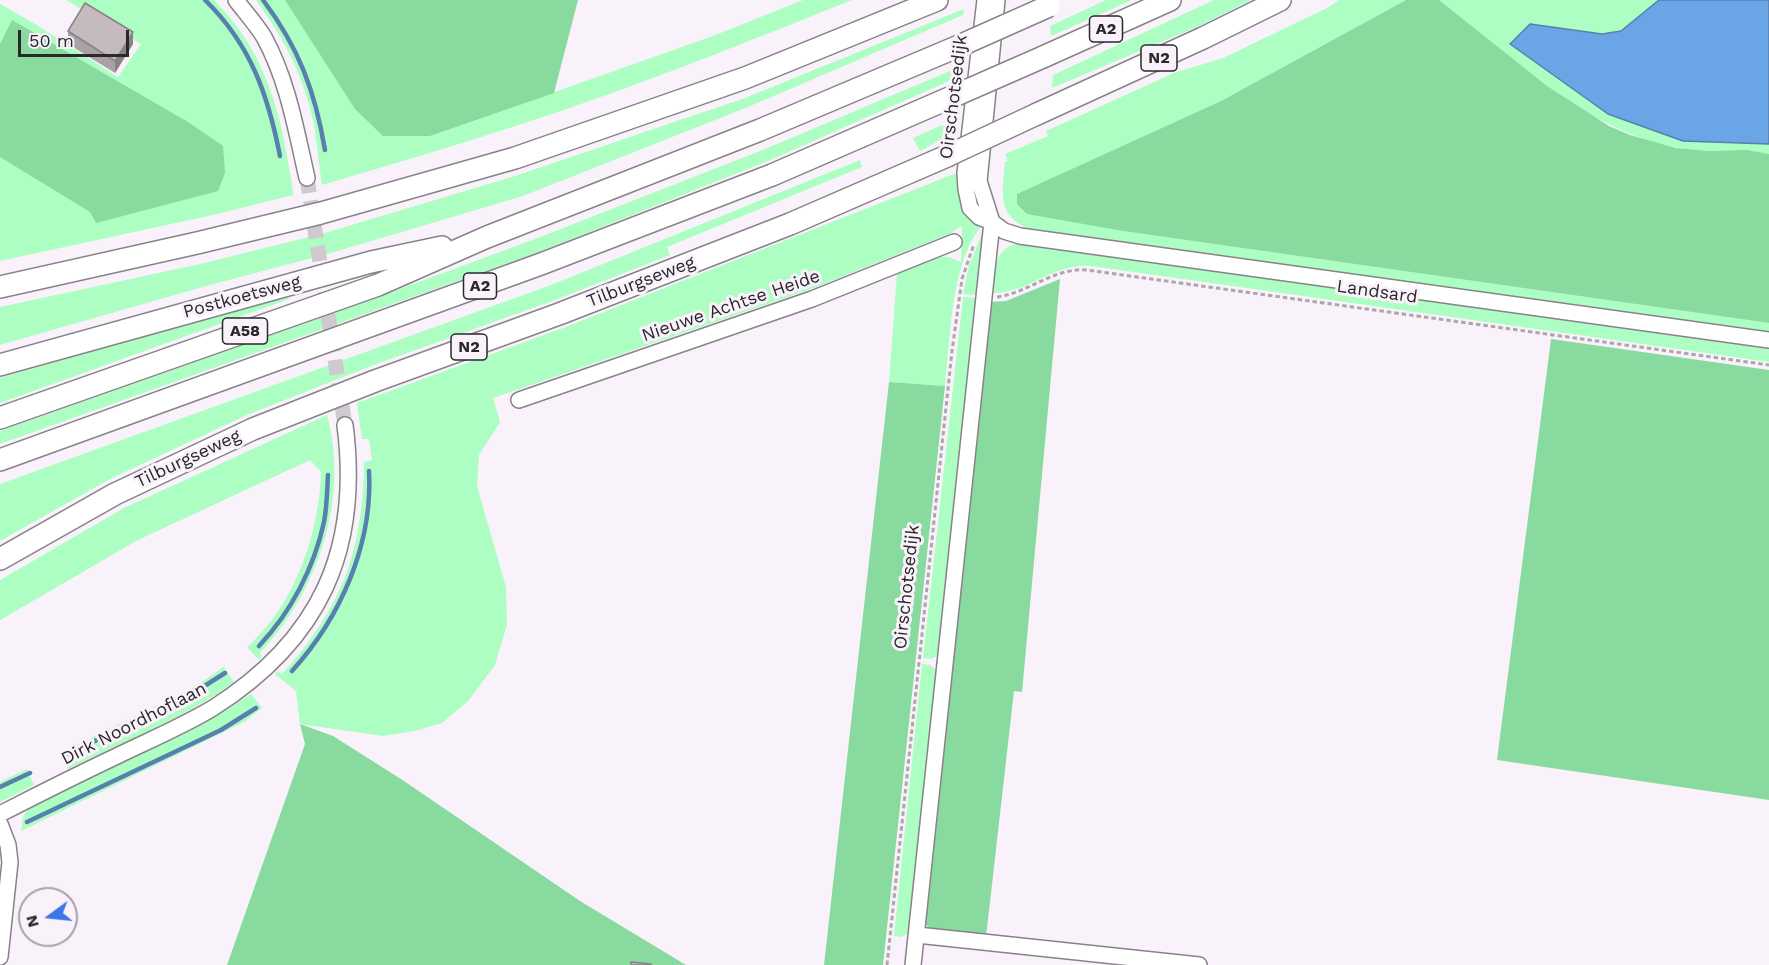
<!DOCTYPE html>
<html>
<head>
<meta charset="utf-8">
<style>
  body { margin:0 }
  #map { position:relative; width:1769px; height:965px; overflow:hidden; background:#faf2fa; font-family:"Work Sans",sans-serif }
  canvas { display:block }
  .north { position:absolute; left:18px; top:887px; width:60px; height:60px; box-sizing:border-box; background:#faf2fa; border:2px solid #a7a1a7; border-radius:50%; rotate:255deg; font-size:16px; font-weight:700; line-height:24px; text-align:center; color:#2a282a }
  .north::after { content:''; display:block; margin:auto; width:21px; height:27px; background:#3b76e5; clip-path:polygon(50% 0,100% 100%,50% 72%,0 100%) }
  .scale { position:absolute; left:18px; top:30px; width:111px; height:27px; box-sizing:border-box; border:3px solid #2a282a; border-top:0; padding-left:8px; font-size:18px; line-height:21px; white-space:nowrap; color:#2a282a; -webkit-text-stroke:4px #faf2fa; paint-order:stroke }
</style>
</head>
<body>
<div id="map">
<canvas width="1769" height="965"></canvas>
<div class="north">N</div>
<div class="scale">50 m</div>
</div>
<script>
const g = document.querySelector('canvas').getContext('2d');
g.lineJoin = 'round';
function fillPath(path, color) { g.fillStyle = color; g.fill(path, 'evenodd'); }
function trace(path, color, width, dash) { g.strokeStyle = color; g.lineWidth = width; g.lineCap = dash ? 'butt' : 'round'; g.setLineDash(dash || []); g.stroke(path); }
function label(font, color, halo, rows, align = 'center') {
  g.font = font + ' "Work Sans",sans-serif'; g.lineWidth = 6; g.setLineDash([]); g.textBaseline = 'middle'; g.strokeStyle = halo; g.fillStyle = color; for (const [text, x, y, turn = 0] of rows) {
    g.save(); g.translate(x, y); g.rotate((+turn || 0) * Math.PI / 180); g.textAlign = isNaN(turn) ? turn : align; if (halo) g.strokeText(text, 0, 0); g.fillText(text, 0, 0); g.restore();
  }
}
fillPath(new Path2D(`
  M66,0H214C259,44 279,102 288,163C290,174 293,184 293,195L222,213L0,261V4L35,24L118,77L141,44Z
  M256,0H285L430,136L713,36L803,0H852C755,39 657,78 558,112C480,138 401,162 322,185C319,165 317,145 314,125C305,79 284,38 256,0Z
  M1106,0H1132L1051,36L1050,26Z
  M1214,0H1251L1199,26L1052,88L1053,75Z
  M1339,0H1406L1221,101L1018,194L1017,204L1123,231L1769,323V334L1035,231C996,218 1002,195 1005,162L1008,161L1005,154L1048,136L1046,131L1174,73L1223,58L1327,8Z
  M1439,0H1659L1621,31L1602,34L1541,25L1757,142L1769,144V154C1737,148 1705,154 1673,147C1581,127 1511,57 1439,0Z
  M964,9L963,15L748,107L523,196L331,253L206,286L0,345V307L200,264L325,233L515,176L745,98Z
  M957,68L956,78L768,161L539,252L0,444V431L351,307L535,239L765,149Z
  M942,125L945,127L950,126L949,130L942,135V139L920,151L913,138Z
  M860,160L862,167L667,247L670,255L555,300L371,366L247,415L110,479L0,541V484L551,285Z
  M959,172L974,222L980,228C951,264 950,340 945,386L889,382L897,273L941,257H948L961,262L962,226L949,234L811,289L493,398L500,422L479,455L477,486L506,587L507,625L495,665L469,700L442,723L415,731L383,736L300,724L296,691L275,674L277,671L282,674C342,608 363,551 364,462L372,460L369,439H362L357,403L563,328Z
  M983,231L977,295L963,294L969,266Z
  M1019,243L1769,349V362L1091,266C1053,263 1027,294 992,293C994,272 993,248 1019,243Z
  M288,295L289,299L0,403V378Z
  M963,297L977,298L939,655L931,659L923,658Z
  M327,415C350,499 318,591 260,653L262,656L259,660L247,647C295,605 319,534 321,472L310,460L138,540L0,620V580L124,508Z
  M922,664L930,665L937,671L910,933L900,937L894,936Z
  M224,667L234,682C185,718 123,742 68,769L60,753L194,687Z
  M251,694L262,708L244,722L21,831L23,817L30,806L220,714Z
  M27,769L34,785L0,802V782Z`), '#acfec2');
fillPath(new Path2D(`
  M285,0H578L554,93L430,136H383L355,109Z
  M1406,0H1439L1547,86L1609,126L1630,135L1676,148L1709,151L1747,150L1769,154V323L1123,231L1027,214L1017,204V194L1221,101Z
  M12,20L188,122L223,146L225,173L218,191L96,223L90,212L0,157V44Z
  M1060,279L1022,692L1014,691L986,937L931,930L926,925L925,921L989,302L1006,301Z
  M1551,339L1769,370V800L1497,760Z
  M889,382L945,386L883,965H824Z
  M300,724L333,736L404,781L580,901L686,965H227L305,744Z`), '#89da9f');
const water = new Path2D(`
  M1659,0H1769V144L1683,141L1608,114L1510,44L1530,24L1602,34L1621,31Z`);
fillPath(water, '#6aa5e6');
trace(water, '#5780ae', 1.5);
trace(new Path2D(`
  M205,0C251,45 268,95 280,156
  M263,0C299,48 315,91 325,150
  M259,646C291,612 314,568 324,522C327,507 327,491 328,475
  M292,671C340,618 373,545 369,471
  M64,756L195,692L225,673
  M0,787L30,773
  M27,822L221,730L256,708`), '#5780ae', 4.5);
trace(new Path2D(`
  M307,178L345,425`), '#d0cad0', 15, [15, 8]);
const minor = new Path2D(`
  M236,0C245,12 256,24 264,37C288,81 296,130 307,178
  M985,0L965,173L966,189L970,208L979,217L992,222L1004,231L1020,236L1769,340
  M519,400L812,299L954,242
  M0,814C39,794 79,774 119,755C150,740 183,726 213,708C320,640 361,550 345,425
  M0,824L8,845L10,862L0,957
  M917,935L1199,965
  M913,965L992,222L979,181L997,0`);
const highway = new Path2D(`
  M1043,57L1170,0
  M1037,114L1203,38L1280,0
  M0,287L197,243L321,213L515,158L745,78L937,0
  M0,365L371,262L442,247
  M0,418L378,285L487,237L760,130L959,46
  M0,460L541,264L772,175L954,96
  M0,559L115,494L253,429L375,381L559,314L790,224L947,156`);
trace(minor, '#888289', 18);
trace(highway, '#888289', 24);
trace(new Path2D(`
  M997,297C1028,293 1055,267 1087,270L1769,365
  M887,965L952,351L962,279L974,244`), '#aca7ac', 3, [4.5, 3]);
trace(minor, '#fff', 15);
trace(highway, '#fff', 21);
const highwayBridge = new Path2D(`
  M959,46L1049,6
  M954,96L1043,57
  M947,156L1037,114`);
trace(highwayBridge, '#888289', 24, []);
trace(highwayBridge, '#fff', 21);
fillPath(new Path2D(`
  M68,31L133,44L115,73L68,44Z`), '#a9a1a3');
fillPath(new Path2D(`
  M133,32V44L115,73V61Z`), '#8a8385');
const building = new Path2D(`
  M85,3L133,32L115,61L68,31Z
  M631,962L651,964V965H631Z`);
fillPath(building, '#c5bbbe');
trace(building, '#8a8385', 1.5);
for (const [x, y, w] of [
  [1106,29,33],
  [1159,58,36],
  [480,286,33],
  [245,331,45],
  [469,347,36]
]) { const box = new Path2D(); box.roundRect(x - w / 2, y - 13, w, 26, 4.5); g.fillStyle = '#faf2fa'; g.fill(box); trace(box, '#2a282a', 1.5); }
label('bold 16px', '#2a282a', null, [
  ["A2",1106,29],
  ["N2",1159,58],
  ["A2",480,286],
  ["A58",245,331],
  ["N2",469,347]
]);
label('18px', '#2a282a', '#faf2fa', [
  ["Oirschotsedijk",954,97,-83],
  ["Tilburgseweg",641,282,-21],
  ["Landsard",1377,292,8],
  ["Postkoetsweg",242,297,-15],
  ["Nieuwe Achtse Heide",731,306,-19],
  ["Tilburgseweg",188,459,-25],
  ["Oirschotsedijk",907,587,-84],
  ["Dirk Noordhoflaan",134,724,-27]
]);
</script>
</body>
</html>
